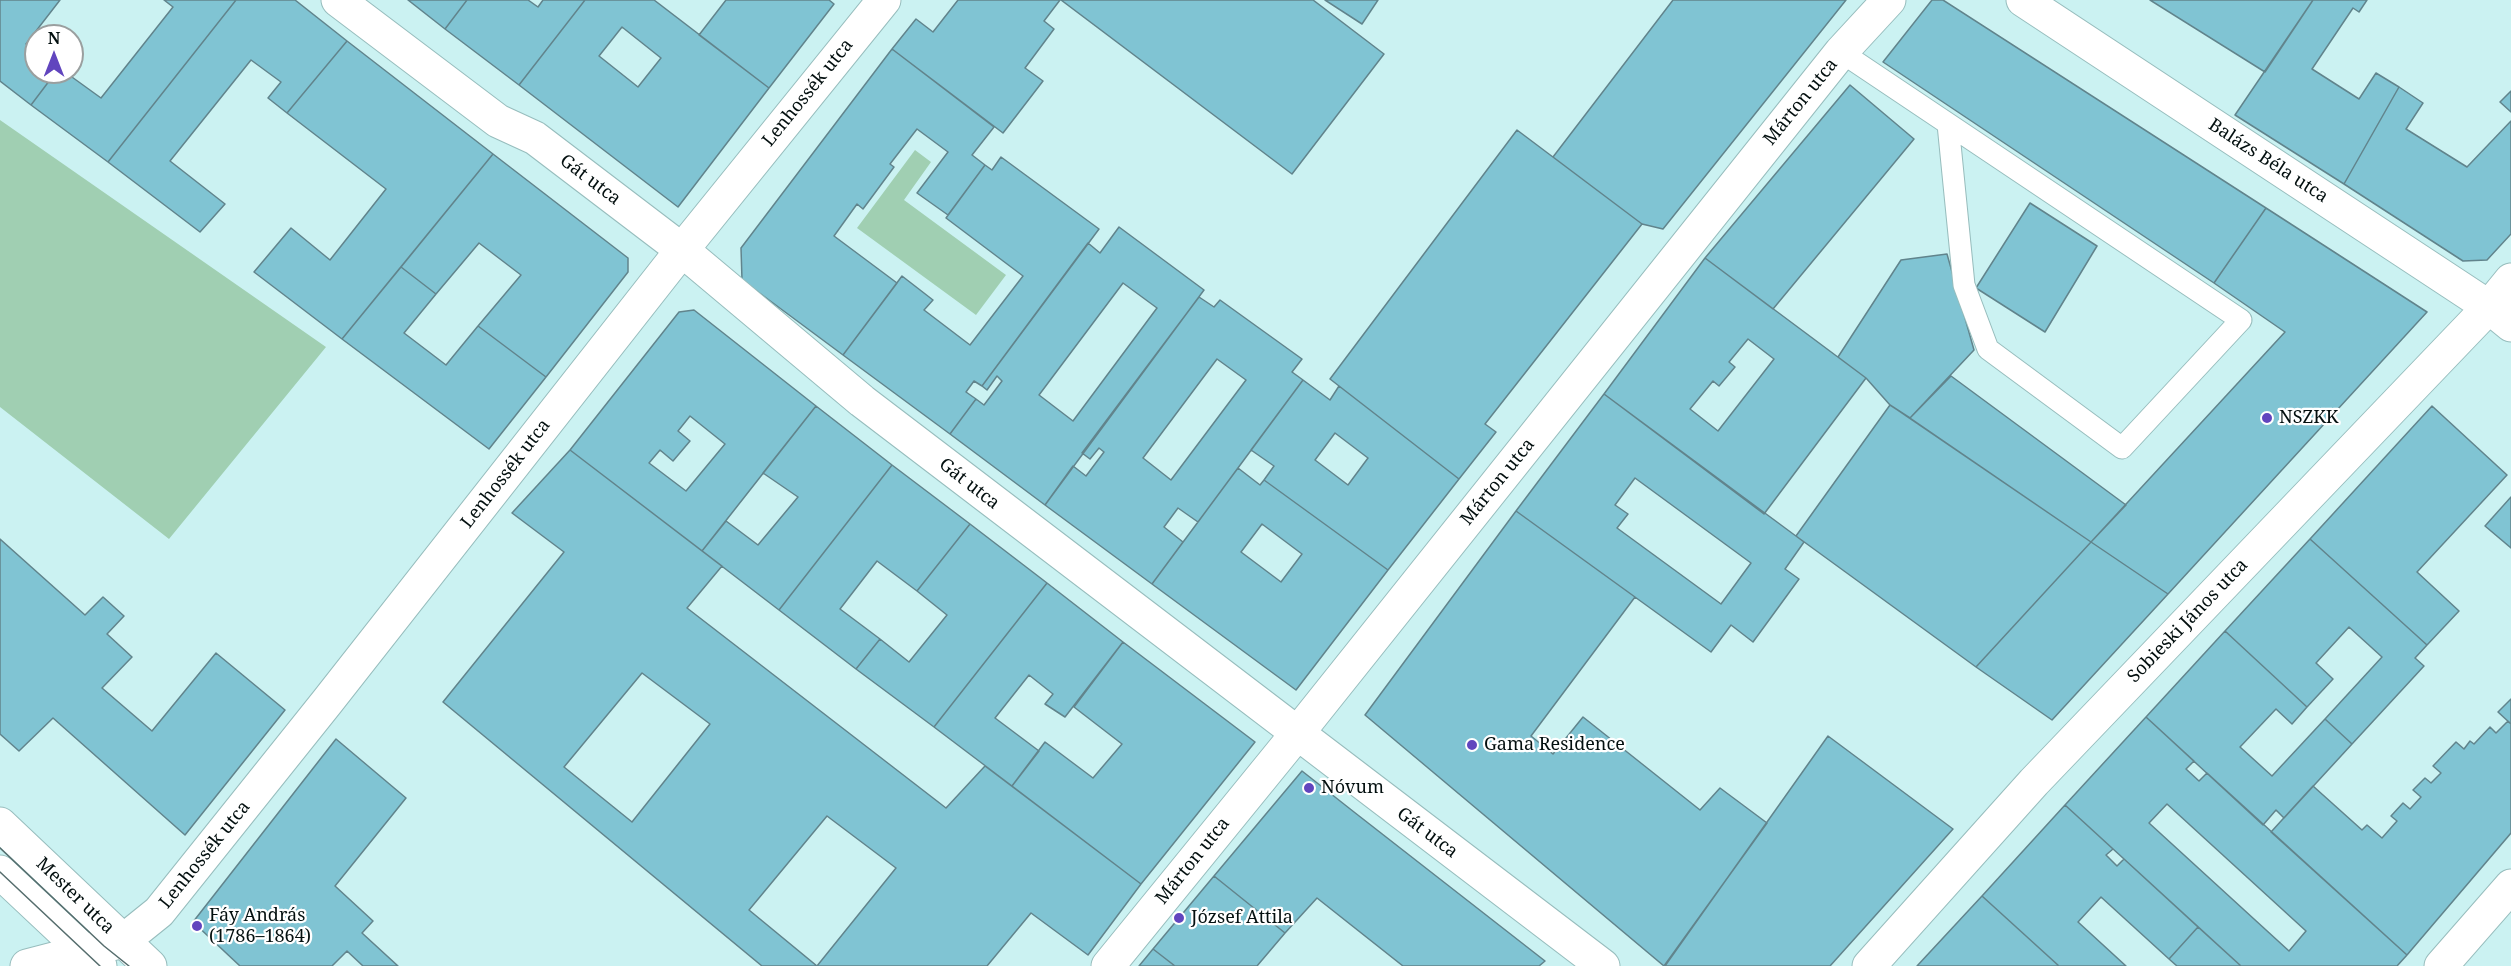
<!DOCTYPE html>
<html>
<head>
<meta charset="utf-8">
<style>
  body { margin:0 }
  #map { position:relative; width:2511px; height:966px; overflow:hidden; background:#cbf2f2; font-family:"Noto Serif",serif }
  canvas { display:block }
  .north { position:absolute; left:24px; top:24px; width:60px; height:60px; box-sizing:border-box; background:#fff; border:2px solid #9a9f9f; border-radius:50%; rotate:0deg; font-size:16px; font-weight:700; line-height:24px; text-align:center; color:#030f0f }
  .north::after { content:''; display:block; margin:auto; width:21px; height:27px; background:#6145be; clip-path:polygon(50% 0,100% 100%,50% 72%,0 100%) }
</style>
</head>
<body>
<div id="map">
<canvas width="2511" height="966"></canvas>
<div class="north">N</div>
</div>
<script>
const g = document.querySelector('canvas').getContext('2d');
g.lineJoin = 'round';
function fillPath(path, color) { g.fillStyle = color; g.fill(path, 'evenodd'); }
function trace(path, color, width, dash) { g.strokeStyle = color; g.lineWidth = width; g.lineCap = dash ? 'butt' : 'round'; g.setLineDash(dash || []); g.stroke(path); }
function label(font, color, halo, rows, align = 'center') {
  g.font = font + ' "Noto Serif",serif'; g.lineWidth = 4.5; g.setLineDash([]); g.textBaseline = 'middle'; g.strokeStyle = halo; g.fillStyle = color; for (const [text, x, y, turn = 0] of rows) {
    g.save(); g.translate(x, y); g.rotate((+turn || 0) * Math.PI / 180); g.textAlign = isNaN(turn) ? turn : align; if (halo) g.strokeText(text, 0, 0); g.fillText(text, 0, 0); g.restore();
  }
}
fillPath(new Path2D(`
  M0,120L326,347L169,539L0,407Z
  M915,150L931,162L904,200L1006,275L976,315L857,228Z`), '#a0cfb2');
const building = new Path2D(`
  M0,0H60L26,44L36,51V72H56L31,105L0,81Z
  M164,0H236L108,162L31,105L56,72H65L101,98L173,7Z
  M236,0H295L347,41L287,113L268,98L281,82L251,60L170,161L225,204L200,232L108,162Z
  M408,0H467L445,29Z
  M467,0H528L538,7L543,0H585L519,85L445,29Z
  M585,0H654L769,88L678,207L519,85ZM622,27L661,58L638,87L599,56Z
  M726,0H829L834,4L769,88L699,35Z
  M958,0H1060L1044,21L1054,29L1025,68L1043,81L1003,133L892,49L916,19L933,32Z
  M1061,0H1313L1384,54L1292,174Z
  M1325,0H1378L1362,24Z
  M1673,0H1846L1663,229L1642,224L1553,157Z
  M1932,0H1943L2266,208L2214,283L1883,62Z
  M2150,0H2313L2265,72Z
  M2313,0H2367L2359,12L2353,8L2312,69L2359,99L2376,73L2399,87L2344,184L2235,115Z
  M347,41L493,154L342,339L254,272L291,228L330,260L386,189L287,113Z
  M892,49L994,127L972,155L985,165L948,215L917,193L948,152L917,129L890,164L894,167L863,209L857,204L834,236L897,283L843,355L742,280L741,248Z
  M1850,85L1914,139L1773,309L1705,258Z
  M2399,87L2423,103L2406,129L2467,167L2511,121V234L2487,260L2463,261L2344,184Z
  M2511,91V112L2500,102Z
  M1517,130L1642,224L1485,424L1496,432L1459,479L1330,379Z
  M493,154L628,258V272L546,377L478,326L521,275L479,243L436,294L401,267Z
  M1001,157L1099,229L982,386L974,381L966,392L976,399L950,434L843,355L902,276L933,300L924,310L970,345L1023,276L946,218L985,165L992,170Z
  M2030,203L2097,246L2045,332L1976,288Z
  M2266,208L2427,312L2168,594L2091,542L2285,332L2214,283Z
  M1119,227L1204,290L1045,505L950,434L976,399L984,405L1002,381L997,376L987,390L982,386L1088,243L1100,253ZM1123,283L1157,308L1073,421L1039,395Z
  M1947,254L1974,350L1910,418L1890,405L1866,378L1838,357L1901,260Z
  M1705,258L1866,378L1764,514L1604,394ZM1748,339L1774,359L1718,431L1690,409L1713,381L1719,386L1735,367L1729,362Z
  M401,267L436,294L404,333L446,365L478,326L546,377L489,449L342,339Z
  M1199,297L1214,307L1220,300L1302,359L1292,372L1303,380L1198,522L1178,508L1164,527L1183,542L1152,584L1045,505L1073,466L1086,476L1104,452L1099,448L1090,459L1082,453ZM1217,359L1246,380L1171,480L1143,458Z
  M694,310L816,406L702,551L570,450L679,312ZM690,416L725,444L686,491L649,463L660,450L673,461L690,441L678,431Z
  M1951,376L2126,505L2091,542L1910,418Z
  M1303,380L1330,400L1339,386L1459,479L1388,570L1264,480L1274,466L1251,450ZM1335,433L1368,458L1348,485L1315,460Z
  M1604,394L1804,542L1785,569L1799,579L1753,642L1731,625L1711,652L1516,511ZM1635,478L1751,563L1721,604L1617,528L1628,514L1615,505Z
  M1890,405L2091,542L1976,667L1796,536Z
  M816,406L892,465L779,610L702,551L726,521L758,545L798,497L763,473Z
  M2432,406L2507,475L2417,572L2459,611L2427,645L2310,539Z
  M570,450L722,566L687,608L946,808L985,766L1141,884L1088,955L1031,913L987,966H762L443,702L564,552L512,513ZM642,673L710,724L632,822L564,767ZM827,816L896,868L817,966L749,910Z
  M892,465L970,524L917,591L877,561L840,609L880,639L856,669L779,610Z
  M1238,468L1260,485L1264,480L1388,570L1296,690L1152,584ZM1262,524L1302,554L1281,582L1241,552Z
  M2511,497V548L2485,526Z
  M1516,511L1635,597L1531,736L1553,754L1583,717L1700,810L1720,788L1767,823L1664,966L1365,715Z
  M970,524L1047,583L934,727L856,669L880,639L909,662L947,615L917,591Z
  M0,539L85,615L103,597L124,616L107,634L132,657L102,688L152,731L216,653L285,710L185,835L53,718L19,751L0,734Z
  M2310,539L2427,645L2415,658L2424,666L2352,744L2325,719L2382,657L2349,627L2316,663L2333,679L2307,707L2225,631Z
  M2091,542L2168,594L2052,720L1976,667Z
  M1047,583L1123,642L1065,717L1045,704L1053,694L1029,675L995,718L1039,751L1012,786L934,727Z
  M2225,631L2307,707L2292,724L2276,709L2240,747L2272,776L2325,719L2352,744L2284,818L2276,810L2263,825L2146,717Z
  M1123,642L1255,742L1141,884L1012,786L1045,742L1093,778L1122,744L1074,707Z
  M2511,699V724L2498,712Z
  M2146,717L2194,761L2186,769L2199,781L2207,773L2407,955L2397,966H2241L2065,805ZM2167,804L2306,931L2289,951L2149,823Z
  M2508,721L2511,724V833L2407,955L2271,832L2313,786L2362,830L2367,825L2382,838L2397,821L2391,816L2403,803L2410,809L2421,797L2413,790L2425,778L2431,783L2441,773L2433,766L2456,742L2464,749L2470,741L2474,744L2490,727L2496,733Z
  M1828,736L1953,829L1830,966H1665Z
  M336,739L406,798L335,886L373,921L362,933L398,966H363L347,951L332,966H240L193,922Z
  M1302,771L1354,812L1545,961L1539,966H1403L1317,898L1285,933L1214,876Z
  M2065,805L2113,849L2106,855L2117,866L2124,859L2198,927L2169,959L2101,897L2078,922L2126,966H2059L1982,896Z
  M1214,876L1285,933L1257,966H1175L1153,949Z
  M1982,896L2059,966H1917Z
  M2198,927L2241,966H2177L2169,959Z
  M1153,949L1175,966H1139Z`);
fillPath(building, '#80c4d3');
trace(building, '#61848c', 1.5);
const service = new Path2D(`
  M1841,52L2241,320L2122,448L1988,349L1964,285L1948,124`);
const minor = new Path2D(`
  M338,0L498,121L535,138L682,250L862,401L1603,966
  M2023,0L2489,307L2511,325
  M27,966L123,941L159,912L327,702L682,250L884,0
  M1108,966L1296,735L1841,52L1889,0
  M1869,966L2034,782L2489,307L2511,280
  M2441,966L2511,886`);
const tertiary = new Path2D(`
  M0,824L150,966
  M0,872L100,966`);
trace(service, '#97bdbd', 23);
trace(minor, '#97bdbd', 35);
trace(tertiary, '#97bdbd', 35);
trace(service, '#fff', 21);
trace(minor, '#fff', 33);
trace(tertiary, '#fff', 33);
trace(new Path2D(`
  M0,848L104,946L129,966
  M0,872L100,966`), '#566d6d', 1.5);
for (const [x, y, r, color] of [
  [2267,418,6,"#6145be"],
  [1472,745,6,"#6145be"],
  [1309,788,6,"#6145be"],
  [1179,918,6,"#6145be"],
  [197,926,6,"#6145be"]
]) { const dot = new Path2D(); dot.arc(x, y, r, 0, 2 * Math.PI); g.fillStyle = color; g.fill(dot); trace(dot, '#fff', 2); }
label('18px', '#030f0f', '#fff', [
  ["Lenhossék utca",808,93,-51],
  ["Márton utca",1801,102,-51],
  ["Balázs Béla utca",2268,161,33],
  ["Gát utca",590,180,37],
  ["Lenhossék utca",506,474,-52],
  ["Márton utca",1498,482,-51],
  ["Gát utca",969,484,38],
  ["Sobieski János utca",2188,621,-46],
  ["Gát utca",1427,833,37],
  ["Lenhossék utca",205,855,-51],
  ["Márton utca",1193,861,-51],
  ["Mester utca",75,896,44]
]);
label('18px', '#030f0f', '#fff', [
  ["NSZKK",2279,418],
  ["Gama Residence",1484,745],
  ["Nóvum",1321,788],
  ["Fáy András",209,916],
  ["(1786–1864)",209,937],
  ["József Attila",1191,918]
], 'left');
</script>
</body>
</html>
